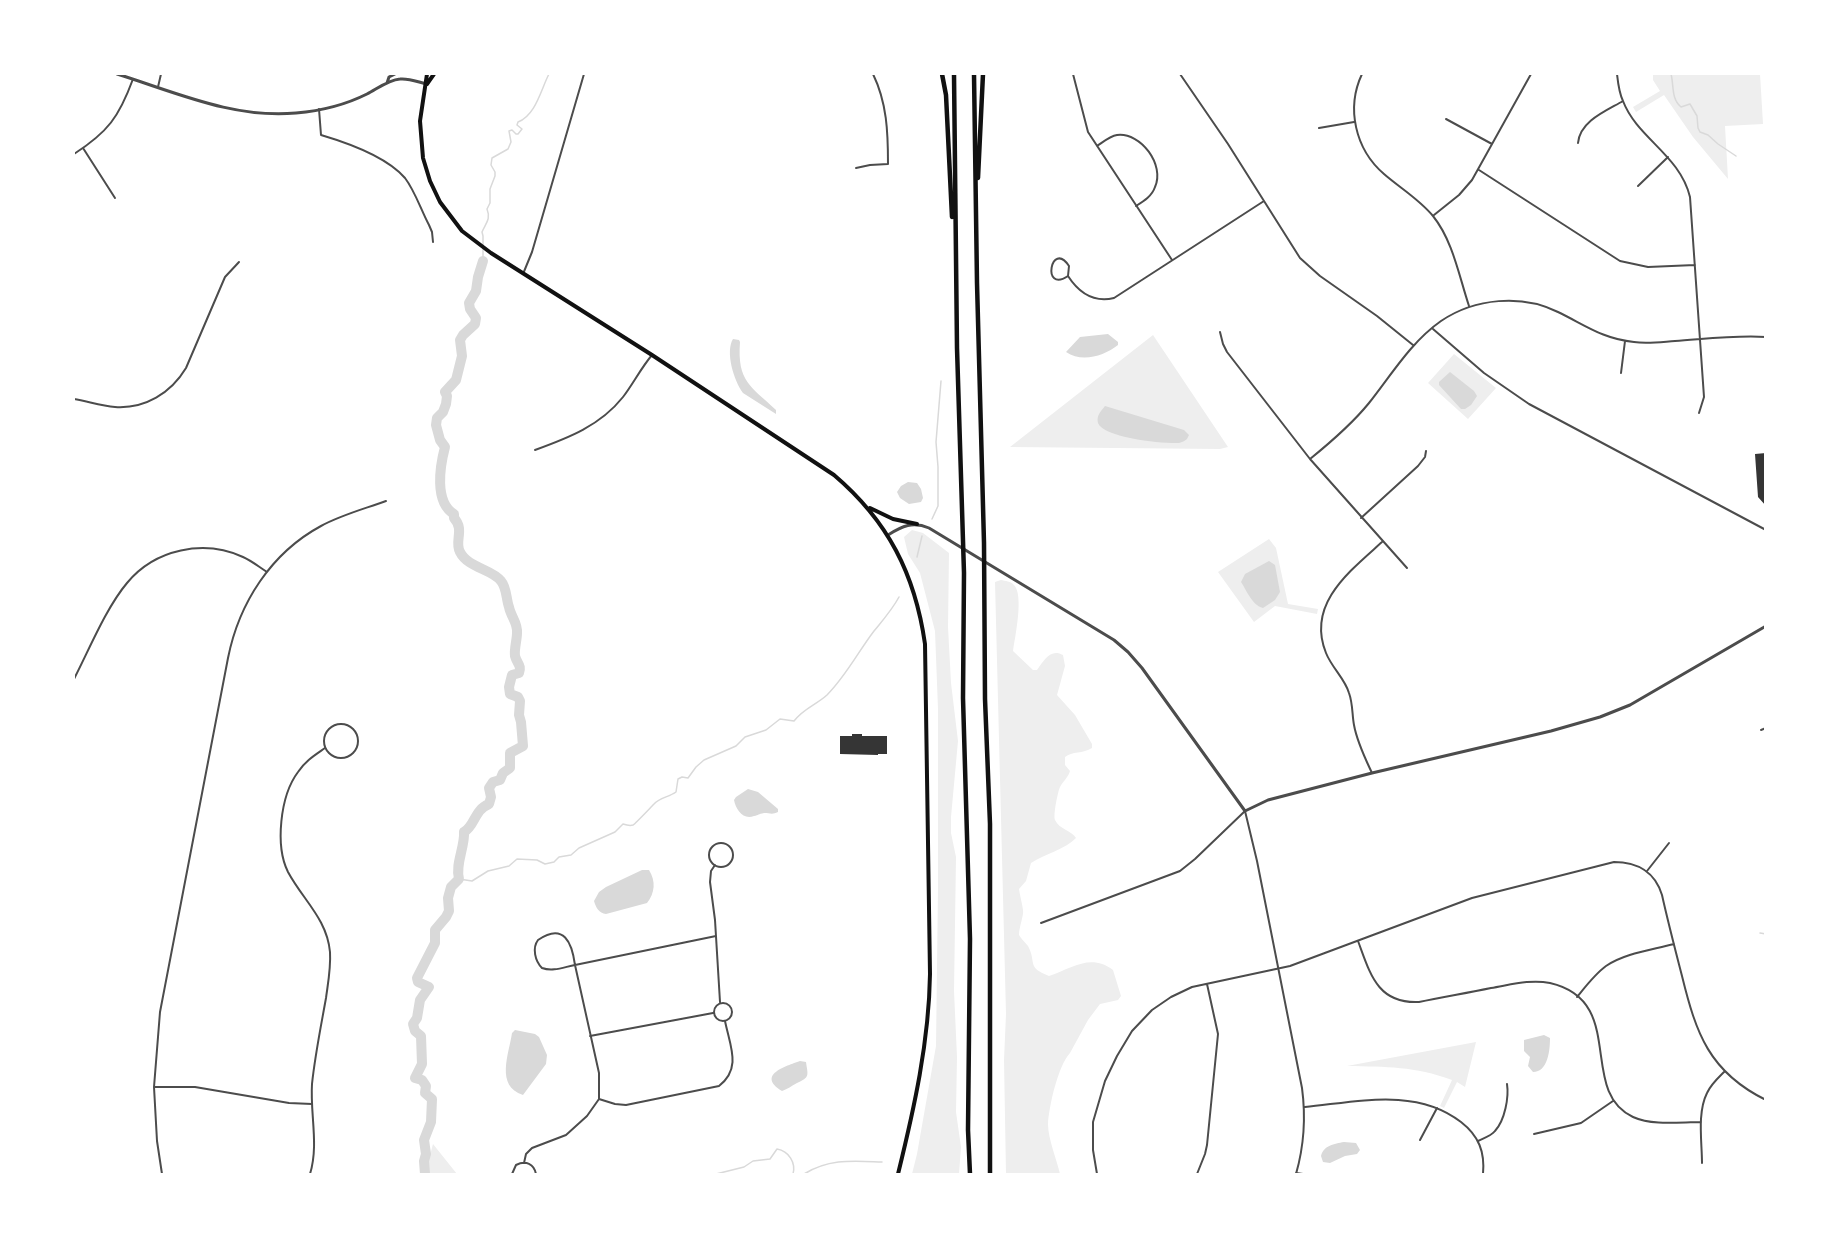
<!DOCTYPE html>
<html>
<head>
<meta charset="utf-8">
<style>
  body { margin:0 }
  #map { position:relative; width:1839px; height:1248px; overflow:hidden; background:#fff; font-family:Rubik,sans-serif }
  canvas { display:block }
  .frame { position:absolute; inset:0; border:75px solid #fff; pointer-events:none }
</style>
</head>
<body>
<div id="map">
<canvas width="1839" height="1248"></canvas>
<div class="frame"></div>
</div>
<script>
const g = document.querySelector('canvas').getContext('2d');
g.lineJoin = 'round';
function fillPath(path, color) { g.fillStyle = color; g.fill(path, 'evenodd'); }
function trace(path, color, width, dash) { g.strokeStyle = color; g.lineWidth = width; g.lineCap = dash ? 'butt' : 'round'; g.setLineDash(dash || []); g.stroke(path); }
fillPath(new Path2D(`
  M1653,74H1760L1763,124L1725,126L1728,179L1693,137L1664,95L1636,112L1633,107L1660,91L1653,80Z
  M1153,335L1228,447L1220,449L1010,447Z
  M1454,354L1496,388L1468,419L1428,383Z
  M912,530L923,533L949,553L948,627L951,683L958,741L951,817V833L956,857L954,991L957,1057L956,1112L961,1147L959,1174H912L917,1154L936,1046L938,888V709L935,631L920,573L908,554L904,537Z
  M1269,539L1276,548L1288,604L1318,609L1317,614L1275,606L1254,622L1218,572Z
  M1001,580C1005,581 1011,581 1014,585C1024,595 1015,637 1013,651L1033,670H1037C1044,660 1051,648 1063,655L1065,666L1057,695L1075,715L1092,744V748C1083,754 1072,751 1065,757V765L1070,771C1068,778 1063,781 1060,787C1058,791 1053,815 1055,820C1059,829 1072,831 1076,838C1066,849 1045,854 1031,863L1026,881L1019,889C1020,896 1022,903 1023,910C1024,915 1019,927 1019,935C1021,939 1025,942 1028,946C1037,963 1026,967 1049,976C1072,968 1091,953 1113,970L1121,996L1118,1000L1100,1004L1088,1020L1070,1053C1058,1066 1049,1106 1048,1124C1048,1139 1057,1160 1060,1174H1006L1004,1060L1006,1014L995,582Z
  M1476,1042L1465,1087L1457,1082L1444,1108L1440,1106L1452,1080C1414,1066 1387,1067 1347,1066Z
  M433,1144L457,1174H425Z`), '#eee');
fillPath(new Path2D(`
  M1108,334L1118,342V345C1104,356 1082,363 1066,352L1080,337Z
  M733,339L739,340L740,342C737,382 751,386 776,410V414L743,393C734,381 725,352 733,339Z
  M1450,372L1474,391L1477,396L1471,405L1465,409H1461L1439,385V382Z
  M1105,406L1184,430L1189,435L1187,439C1185,441 1182,442 1179,443C1165,444 1103,438 1098,423C1096,416 1101,411 1105,406Z
  M908,482L917,483L921,489L923,498L921,502L909,504L900,498L897,492L901,486Z
  M1269,561L1275,565L1280,592L1275,600L1263,608C1252,605 1247,591 1241,582L1245,574Z
  M748,789L758,792L778,809V812C772,815 770,813 764,813C758,814 759,815 754,816C743,820 736,810 734,800L736,797Z
  M642,870H649C656,881 655,893 647,903L606,914C599,913 596,908 594,901L599,892L606,887Z
  M515,1030L535,1034L539,1037L547,1055L546,1064L523,1095C495,1086 509,1054 512,1033Z
  M1544,1035L1550,1038C1550,1050 1548,1072 1533,1072L1528,1066L1530,1057L1524,1051V1040Z
  M800,1061L806,1062C808,1076 810,1077 797,1083C791,1086 788,1089 782,1091C756,1075 786,1066 800,1061Z
  M1344,1142L1356,1143L1360,1150L1357,1154L1345,1156L1330,1163L1323,1162L1321,1156C1324,1145 1334,1144 1344,1142Z`), '#d9d9d9');
trace(new Path2D(`
  M1671,74C1674,85 1671,99 1681,107L1690,104L1697,116L1698,128L1700,132L1708,135L1718,144L1736,156
  M483,261V236L482,232C486,223 491,219 487,209L490,203V189L495,176V172L491,165L492,158L508,149L511,142L509,131L512,130L516,134H518L522,129L517,125L518,122C536,115 541,89 549,74
  M932,519L938,506V467L936,442L941,381
  M917,557L922,536
  M459,879L472,881L488,871L509,866L517,859L537,860L545,864L554,862L559,857L571,855L579,848L615,832L623,824C626,825 630,826 633,825C635,824 651,807 654,804C659,798 669,797 676,792L678,779L682,777L688,778L696,767L704,760L736,746L745,737L766,730L780,719L794,721C804,708 816,705 827,695C846,676 858,652 874,631C883,620 892,610 899,597
  M1760,933L1766,934
  M716,1174L744,1167L753,1161L770,1159L777,1149C789,1151 796,1163 793,1174
  M804,1174C830,1158 854,1161 882,1162`), '#d9d9d9', 1.5);
trace(new Path2D(`
  M425,1174L424,1161L426,1154L424,1140L431,1122L432,1099L425,1093L426,1086L422,1080L415,1078L422,1064L421,1036L415,1031L413,1024L417,1018L420,1000L429,987L418,982L417,978L435,943V930L446,917L449,911L448,898L451,887L459,879C455,864 465,847 464,832C475,826 474,810 489,804L491,797L489,788L493,782L500,780L503,773L510,768V753L523,746L521,722L519,715L520,701L518,697L510,694L509,687L512,675L519,673C522,665 517,664 515,656C514,649 517,640 517,633C518,623 511,617 509,607C506,599 507,588 501,581C492,569 468,568 460,552C454,541 465,530 454,518V514C434,502 440,466 445,447L440,440L436,425L437,418L443,412L446,404L447,396L445,392L456,380L462,356L460,340L463,335L475,324L476,318L470,309L469,303L476,291L478,277L483,261`), '#d9d9d9', 10);
fillPath(new Path2D(`
  M1766,453V506L1758,497L1755,454Z
  M852,734H862V736H887V754H878V755L840,754V736H852Z`), '#353535');
trace(new Path2D(`
  M1073,74L1088,132L1172,260
  M1180,74L1228,144L1300,258L1320,276L1377,316L1413,345
  M1362,74C1346,108 1355,149 1384,174C1400,188 1419,199 1433,216C1453,241 1459,276 1469,306
  M1617,74C1618,83 1619,93 1623,101C1637,138 1680,155 1690,197L1704,397L1699,413
  M158,87L161,74
  M319,109L321,135C348,143 386,156 405,178C415,191 421,210 429,225L432,232L433,242
  M1446,119L1492,144
  M1319,128L1354,122
  M1578,143C1580,121 1606,111 1623,101
  M1097,146C1103,142 1110,136 1117,135C1141,132 1165,165 1155,187C1152,196 1144,201 1136,206
  M83,148L115,198
  M74,154C108,132 119,117 133,79
  M856,168L870,165L888,164C888,132 887,103 873,74
  M1479,170L1620,261L1648,267L1695,265
  M1638,186L1668,157
  M1434,215L1459,195L1472,180L1531,74
  M523,274L532,252L584,74
  M1068,276C1041,294 1051,239 1069,266L1068,276C1079,293 1093,303 1114,298L1264,201
  M1433,329L1484,373L1529,404L1766,530
  M1220,332L1223,344L1227,352L1310,459L1407,568
  M1621,373L1625,341
  M74,399C87,401 101,406 115,407C145,409 171,393 186,368L225,277L239,262
  M535,450C568,438 600,426 623,397C633,384 641,368 652,355
  M1310,459C1331,442 1352,424 1369,403C1392,374 1411,342 1441,321C1475,298 1522,294 1558,312C1585,325 1603,339 1634,342C1647,344 1661,342 1675,341C1705,339 1735,335 1766,337
  M1361,518L1418,466L1425,457L1426,451
  M74,679C89,650 106,608 127,583C155,549 204,539 243,557C252,561 259,567 267,572
  M324 741a17 17 0 1 1 34 0a17 17 0 1 1-34 0Z
  M1761,730L1766,728
  M1372,773C1365,758 1357,742 1354,725C1352,715 1353,704 1349,693C1345,679 1332,668 1326,653C1306,604 1350,571 1382,542
  M709 855a12 12 0 1 1 24 0a12 12 0 1 1-24 0Z
  M715,865L711,871L710,882L715,920L720,1002
  M1647,871L1669,843
  M1041,923L1180,871L1195,859L1245,811L1257,861L1302,1088C1306,1118 1304,1146 1296,1174
  M1358,941C1370,973 1377,1004 1419,1002C1443,997 1467,993 1491,988C1510,985 1530,979 1550,983C1628,1001 1577,1091 1633,1117C1653,1126 1680,1122 1701,1122
  M1577,997C1586,986 1595,974 1606,966C1625,953 1652,950 1674,944
  M714 1012a9 9 0 1 1 18 0a9 9 0 1 1-18 0Z
  M590,1036L713,1013
  M154,1087H195L289,1103L312,1104
  M599,1099L615,1104L626,1105L719,1086C742,1068 730,1046 725,1021
  M1305,1107C1357,1102 1416,1087 1461,1122C1479,1136 1485,1152 1483,1174
  M1534,1134L1581,1123L1613,1101
  M1420,1140L1437,1108
  M1478,1141C1484,1138 1491,1136 1495,1131C1505,1120 1509,1097 1507,1084
  M524,1163L526,1154L532,1148L566,1135L587,1116L599,1099V1073L575,965C572,943 564,922 538,940C532,948 535,961 542,968C553,972 564,967 575,965L716,936
  M1702,1163C1702,1142 1697,1113 1707,1093C1711,1084 1718,1078 1725,1071
  M1296,1173L1303,1174
  M162,1174L157,1141L154,1087L160,1012L228,658C239,603 271,553 321,526C341,515 364,509 386,501
  M310,1174C319,1145 310,1114 312,1084C315,1055 321,1026 326,998C328,983 331,968 330,952C327,919 303,900 288,872C275,846 280,796 298,772C305,761 315,755 325,748
  M512,1174L516,1165C526,1160 534,1164 536,1174
  M1097,1174L1093,1150V1122L1105,1081L1117,1056L1132,1031L1152,1010L1171,997L1192,987L1290,966L1472,898L1614,862C1637,862 1655,872 1662,895C1668,922 1675,949 1682,976C1696,1033 1709,1072 1766,1100
  M1197,1174L1205,1154L1207,1145L1218,1034L1207,984`), '#4c4c4c', 2);
trace(new Path2D(`
  M117,74C175,92 234,119 296,113C320,111 345,105 367,94C377,89 388,80 400,79C409,78 418,82 427,84
  M387,83L389,77L395,74
  M888,535C902,526 913,521 929,528L1114,640L1128,652L1142,668L1245,811L1268,800L1372,773L1551,731L1600,717L1630,705L1766,626`), '#4c4c4c', 3);
trace(new Path2D(`
  M427,74L420,121L423,158L430,181L440,202L462,231L491,253L652,355L834,475C888,521 915,574 925,644L930,974C929,1042 914,1109 898,1174
  M427,84L434,74
  M870,508L893,519L917,524`), '#111', 4);
trace(new Path2D(`
  M942,74L946,95L952,217
  M954,74L957,348L964,573L963,698L970,939L968,1130L970,1174
  M974,74L977,283L984,543L985,699L990,824V1174
  M978,178L983,74`), '#111', 4.5);
</script>
</body>
</html>
